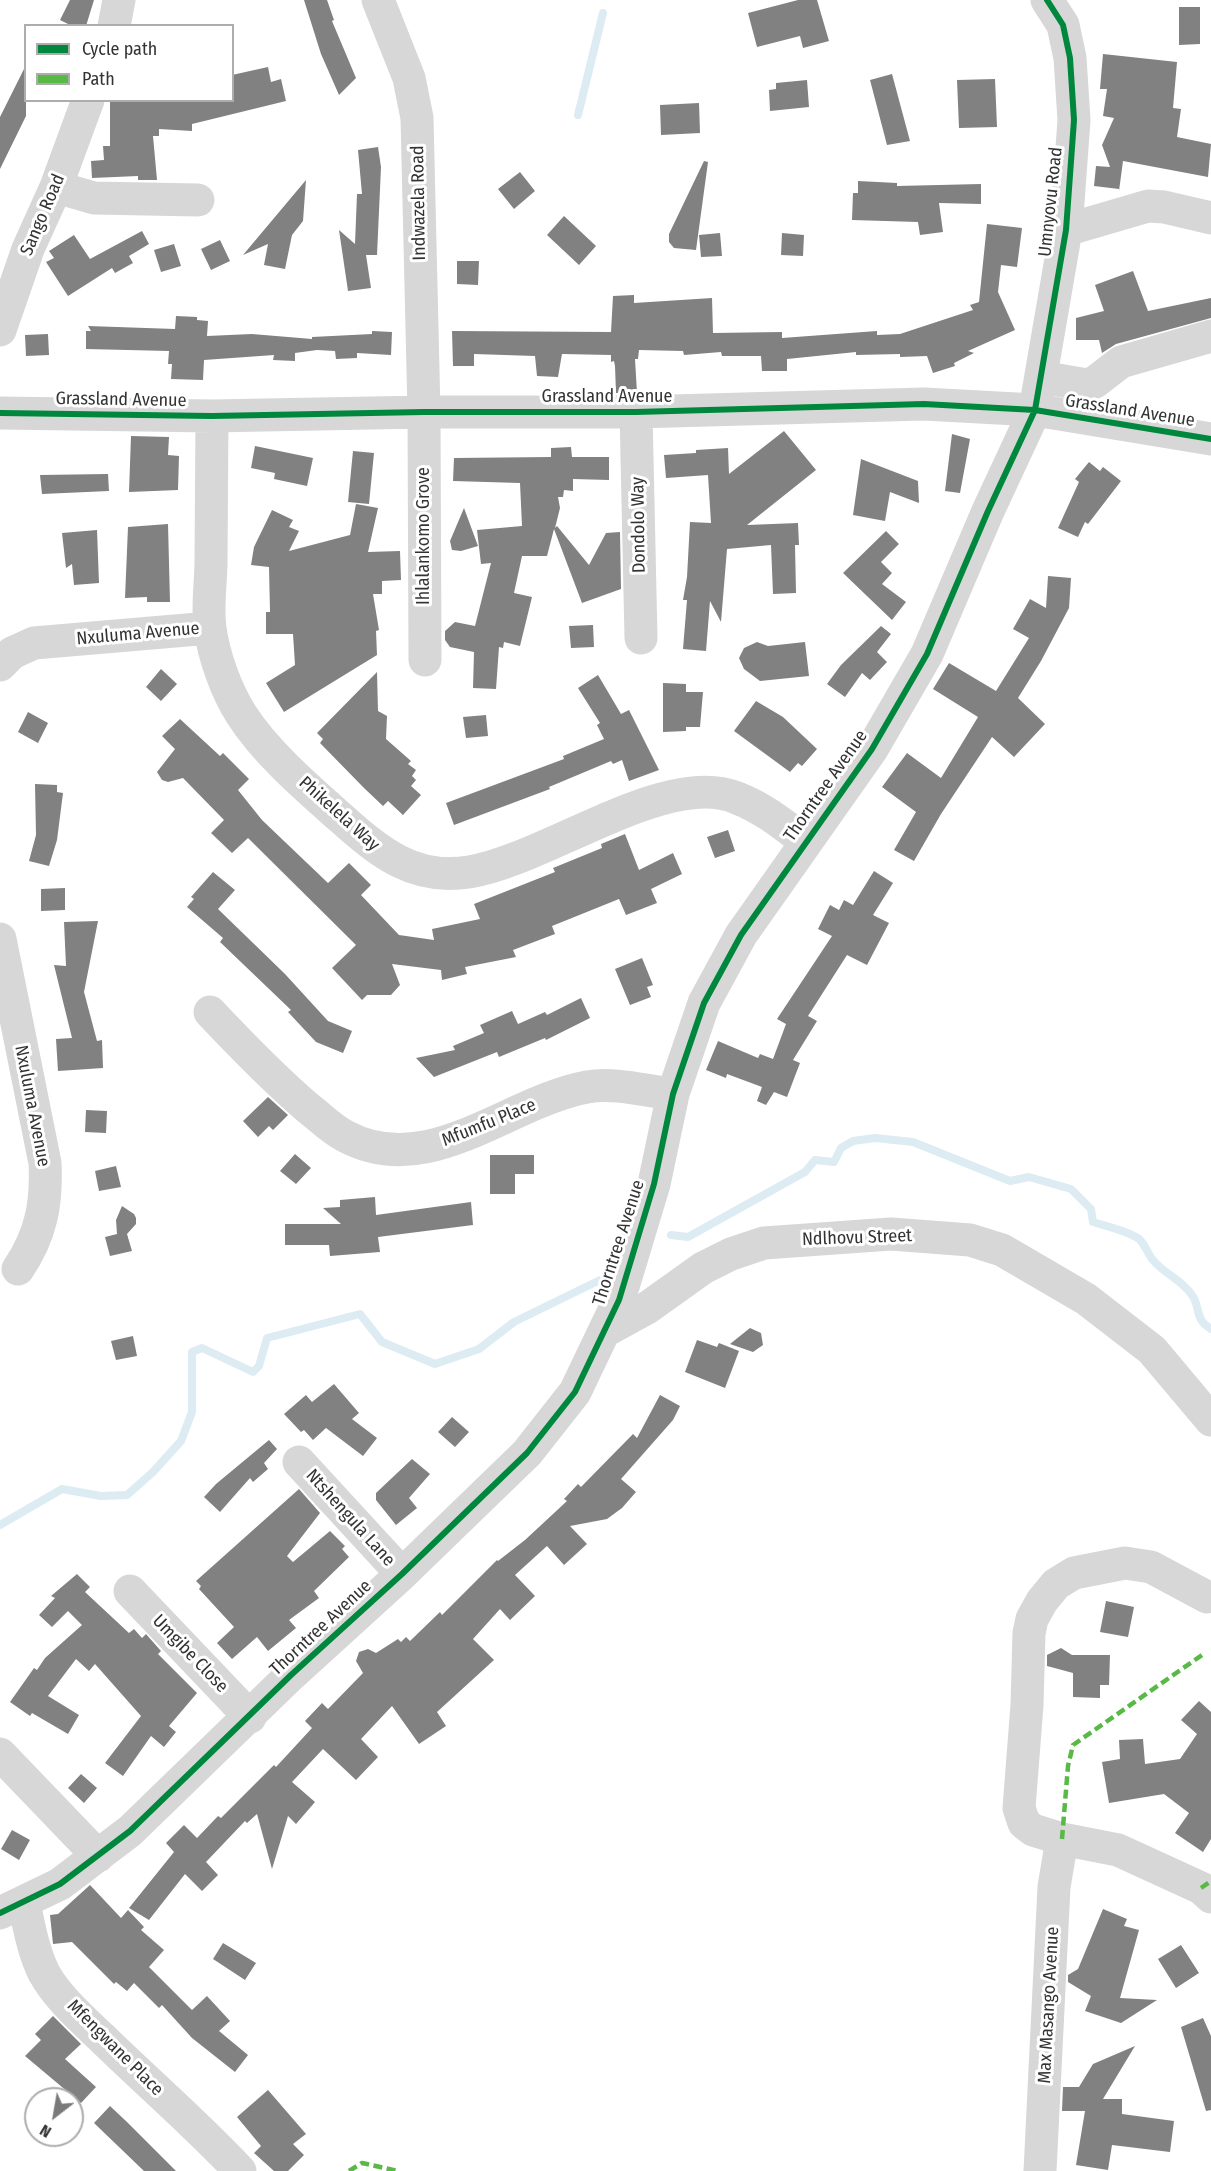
<!DOCTYPE html>
<html>
<head>
<meta charset="utf-8">
<style>
  body { margin:0 }
  #map { position:relative; width:1211px; height:2171px; overflow:hidden; background:#fff; font-family:"Fira Sans Condensed",sans-serif }
  canvas { display:block }
  .legend { position:absolute; left:24px; top:24px; width:210px; height:78px; box-sizing:border-box; background:#fff; border:2px solid #adadad; margin:0; padding:8px 10px; list-style:none; font-size:18px; color:#333 }
  .legend li { display:flex; align-items:center; gap:12px; height:30px }
  .legend b { width:30px; border:2px solid #adadad }
  .north { position:absolute; left:24px; top:2087px; width:60px; height:60px; box-sizing:border-box; background:#fff; border:2px solid #adadad; border-radius:50%; rotate:211deg; font-size:16px; font-weight:700; line-height:24px; text-align:center; color:#333 }
  .north::after { content:''; display:block; margin:auto; width:21px; height:27px; background:#7a7a7a; clip-path:polygon(50% 0,100% 100%,50% 72%,0 100%) }
</style>
</head>
<body>
<div id="map">
<canvas width="1211" height="2171"></canvas>
<ul class="legend">
<li><b style="height:8px;background:#00873e"></b>Cycle path</li>
<li><b style="height:8px;background:#58b947"></b>Path</li>
</ul>
<div class="north">N</div>
</div>
<script>
const g = document.querySelector('canvas').getContext('2d');
g.lineJoin = 'round';
function trace(path, color, width, dash) { g.strokeStyle = color; g.lineWidth = width; g.lineCap = dash ? 'butt' : 'round'; g.setLineDash(dash || []); g.stroke(path); }
function fillPath(path, color) { g.fillStyle = color; g.fill(path, 'evenodd'); }
function label(font, color, halo, rows, align = 'center') {
  g.font = font + ' "Fira Sans Condensed",sans-serif'; g.lineWidth = 6; g.setLineDash([]); g.textBaseline = 'middle'; g.strokeStyle = halo; g.fillStyle = color; for (const [text, x, y, turn = 0] of rows) {
    g.save(); g.translate(x, y); g.rotate((+turn || 0) * Math.PI / 180); g.textAlign = isNaN(turn) ? turn : align; if (halo) g.strokeText(text, 0, 0); g.fillText(text, 0, 0); g.restore();
  }
}
trace(new Path2D(`
  M578,115L603,13
  M671,1235L688,1237L805,1172L815,1160L834,1162L841,1148L853,1141L875,1138L913,1142L1010,1181L1029,1177L1071,1189L1091,1209L1093,1222C1106,1226 1124,1230 1136,1237C1143,1240 1147,1252 1152,1259C1165,1275 1180,1278 1192,1295C1201,1308 1194,1319 1211,1329
  M0,1525L62,1489L101,1496L127,1495L153,1472L181,1441L192,1412V1352L202,1348L253,1372L259,1366L267,1338L360,1314L382,1342L435,1364L479,1349L514,1322L600,1280`), '#ddebf3', 8);
fillPath(new Path2D(`
  M70,0H94L86,26H72L60,20Z
  M304,0H327L334,20L332,21L356,78L339,95L321,54Z
  M798,0H817L829,41L803,48L800,36L757,47L748,13Z
  M1179,7H1200V44L1179,45Z
  M1103,54L1177,62L1173,108L1181,109L1177,137L1211,144L1208,177L1123,161L1119,191V189L1094,186L1096,166L1110,167L1102,145L1114,118L1103,116L1107,89H1100Z
  M26,65V116L0,169V117Z
  M268,67L271,82L281,79L286,101L192,124V131L159,129V136H153L157,180H138V176L92,178L91,161L104,160L103,146H110V100H232V75Z
  M892,74L910,141L887,145L870,80Z
  M995,79L997,127L959,128L957,80Z
  M807,80L809,107L770,111L769,90L776,89V83Z
  M699,103L700,133L661,135L660,105Z
  M378,147L381,167L377,255H366L371,288L348,291L339,230L355,244L357,194H362L358,150Z
  M704,161L708,162L696,250L674,248L669,242V234Z
  M520,172L535,191L514,209L498,189Z
  M306,180L303,221L292,235L285,269L264,265L268,244L243,255Z
  M858,181L897,183V186L981,184V204L939,203L943,232L920,235L918,222L852,220L853,193H858Z
  M564,216L596,246L579,265L547,235Z
  M987,224L1022,228L1017,267L1001,265L998,292L1015,330L968,351L974,353L954,363L955,366L933,373L927,356L900,357V354L856,355V352L787,359V371H762L761,356H722L721,352L684,355L683,351L639,350L638,359H635L637,393H616L615,366L614,361L611,362V355L562,354L558,377L537,376L535,356L474,354V366H453L452,331L611,332L613,296L634,295V303L712,298L713,333L782,332V338L877,331V335L900,334L973,310L970,305L979,302Z
  M142,231L149,244L129,256L133,263L115,273L112,268L68,296L46,262L54,258L49,251L74,235L90,259Z
  M720,233L722,256L701,257L699,235Z
  M782,233L804,235L803,256L781,255Z
  M220,240L230,261L211,270L201,249Z
  M174,244L181,266L161,272L154,250Z
  M457,261H479L478,285L457,284Z
  M1133,271L1148,311L1211,298V318L1116,344L1102,353L1099,340H1076V318L1104,311L1095,285Z
  M176,316L197,317V320L208,321L207,336L252,334L312,339V337L372,334V331L392,332L391,355L357,353V358L336,359L335,351L317,350L295,353V361L273,360L274,355L204,360L203,380L171,379L172,364H168L169,351L86,349V331H91L88,326L175,329Z
  M48,334L49,355L26,356L25,335Z
  M784,431L816,470L747,525L798,523L799,545H795L796,593L773,594L771,545L727,549L721,622L710,601L706,651L683,649L687,600H683L687,577L690,522L711,523L708,475L666,478L664,455L696,453V450L728,448L729,474Z
  M952,434L970,439L960,493L945,491Z
  M131,436L169,437L168,455L179,456L178,490L129,492Z
  M255,446L313,458L307,486L274,479L275,473L251,468Z
  M571,447L572,457H609V480L573,479V491L564,490L563,497H558L560,508L555,528L557,526L589,565L606,533L620,532L621,589L582,603L554,529L547,556H522L514,593L532,597L520,646L504,642L503,648L499,647L496,689L473,688L474,652L450,647L445,640V631L455,622L475,626L491,563L481,564L477,530L522,526L520,483L453,481L454,458L551,457V448Z
  M353,451L374,453L369,504L348,502Z
  M861,459L918,481L919,503L890,492L885,521L853,515Z
  M1089,462L1100,471L1103,467L1121,481L1088,524L1085,522L1078,537L1058,528L1079,482L1075,479Z
  M108,474L109,491L42,494L40,475Z
  M356,504L378,508L368,552L400,551L401,580L382,581V594H373L379,630L376,631L377,655L284,712L266,683L295,665L293,634H266V612H270L269,567L251,565L254,547L272,510L293,520L289,527L299,531L289,551L350,535Z
  M464,508L478,546L461,551L452,550L450,541Z
  M168,524L170,602H147V597L125,598L128,527Z
  M97,530L99,583L74,585L72,564L66,568L62,533Z
  M886,531L899,544L881,562L892,573L882,584L906,602L892,620L843,573Z
  M1048,576L1071,578L1069,608L1041,661L1018,698L1045,724L1014,757L992,737L941,814L914,861L894,850L916,812L882,787L907,753L941,778L978,717L933,689L949,663L996,691L1029,638L1013,629L1030,599L1046,608Z
  M593,625L594,647L571,648L569,626Z
  M881,626L891,634L877,652L887,662L870,680L862,673L845,697L827,684L841,665Z
  M757,642L768,646L805,642L809,676L760,681L744,669L739,658L744,648Z
  M161,669L177,684L161,701L146,687Z
  M377,672L378,711L387,716L386,739L411,761L408,764L416,770L412,776L416,780L411,786L421,795L403,815L388,801L383,806L364,788L320,743L323,739L317,733Z
  M598,675L621,714L629,710L659,770L629,781L622,760L613,764L611,761L549,787L550,789L454,825L446,803L564,759L563,756L604,739L597,725L600,723L578,688Z
  M663,683L686,684V692H703L700,727H686V731L663,732Z
  M756,701L783,717L817,749L802,766L798,763L790,772L734,731Z
  M28,712L48,723L38,743L18,732Z
  M486,715L488,736L466,738L463,717Z
  M180,719L220,756L223,753L249,779L238,790L262,820L328,883L349,863L371,885L361,895L399,935L434,940L432,929L480,919L474,904L555,872L553,868L602,848L601,844L625,834L639,870L673,853L682,874L651,889L657,903L626,915L619,899L552,926L555,934L513,950L516,957L465,967L467,974L442,980L441,970L392,964L400,985L391,995H367L362,1000L332,968L356,945L248,838L232,853L211,833L224,820L183,778L168,782L162,780L157,772L175,749L162,736Z
  M35,784L57,785V792L63,793L57,840L49,866L29,861L36,835Z
  M728,830L735,851L715,858L707,837Z
  M874,871L893,883L873,915L889,923L867,965L847,955L808,1016L817,1021L793,1060L800,1063L787,1097L774,1092L766,1105L757,1101L762,1087L727,1074L726,1078L706,1070L718,1041L758,1058L760,1054L773,1059L786,1024L777,1019L832,936L818,929L830,905L839,910L844,900L853,905Z
  M213,872L235,890L218,909L285,974L328,1021L352,1031L343,1053L316,1042L288,1012L291,1010L220,942L223,938L187,907L194,899L191,897Z
  M65,888V910L41,911V889Z
  M98,921L84,992L97,1041L102,1040L103,1068L58,1071L56,1039L72,1038L54,965L66,966L64,922Z
  M642,958L653,985L647,987L651,997L630,1005L615,969Z
  M581,998L590,1018L546,1040L545,1038L499,1057L497,1052L434,1077L416,1058L455,1050L453,1046L484,1033L480,1025L512,1011L518,1024L545,1012L547,1015Z
  M268,1097L288,1115L273,1130L269,1126L258,1137L243,1121Z
  M86,1110L107,1111L106,1133L85,1132Z
  M295,1154L311,1168L296,1184L280,1171Z
  M490,1155H534V1174H515V1194H490Z
  M116,1166L121,1187L99,1191L95,1171Z
  M375,1197L376,1215L471,1202L473,1225L378,1237L380,1252L330,1256L329,1245H285V1224H341L323,1208L340,1207V1200Z
  M122,1206L134,1214L136,1218V1224L127,1234L132,1251L110,1256L105,1237L117,1234L116,1220Z
  M750,1328L761,1333L763,1345L753,1352L730,1344Z
  M133,1336L137,1356L116,1360L111,1341Z
  M697,1340L717,1347L719,1343L739,1351L725,1388L685,1372Z
  M334,1384L359,1413L352,1419L377,1438L363,1456L326,1428L313,1440L304,1430L301,1432L284,1414L306,1395L312,1402Z
  M660,1395L680,1406L673,1420L621,1479L636,1492L622,1508L607,1519L570,1526L587,1544L564,1565L547,1546L515,1575L535,1596L510,1620L500,1609L473,1639L494,1660L437,1712L446,1726L419,1744L392,1706L361,1739L378,1757L356,1780L323,1749L292,1782L315,1802L296,1824L288,1816L272,1869L257,1814L247,1823L245,1821L206,1862L218,1875L202,1891L185,1874L149,1920L129,1908L174,1852L166,1843L184,1825L197,1838L218,1816L221,1818L274,1765L276,1767L312,1728L305,1721L322,1703L328,1709L363,1673L356,1661L359,1652L368,1649L376,1653L398,1639L401,1642L406,1637L410,1641L440,1612L442,1615L497,1560L498,1561L525,1540L567,1501L564,1499L578,1484L581,1487L633,1434L637,1438Z
  M452,1417L469,1432L455,1447L438,1432Z
  M269,1440L277,1449L264,1463L268,1469L253,1482L250,1478L220,1512L204,1497L216,1484Z
  M412,1459L430,1474L409,1498L417,1508L396,1525L376,1500V1493Z
  M299,1489L320,1513L287,1556L293,1562L330,1531L345,1546L342,1549L349,1557L314,1591L319,1598L289,1620L296,1628L268,1651L257,1637L232,1659L217,1643L234,1627L199,1589L201,1586L196,1581Z
  M77,1574L90,1587L85,1592L129,1633L134,1629L142,1638L146,1634L161,1651L158,1654L197,1693L169,1726L176,1732L164,1747L151,1736L123,1776L105,1763L141,1716L95,1664L89,1671L76,1659L48,1696L79,1715L68,1734L32,1713L30,1716L10,1702L34,1668L37,1670L45,1658L82,1625L68,1611L52,1627L39,1615L55,1598L51,1596Z
  M1106,1601L1134,1607L1128,1637L1100,1632Z
  M1061,1648L1072,1655H1110L1109,1685H1100V1698L1073,1697V1673L1047,1666V1655Z
  M1199,1701L1211,1712V1839L1203,1852L1175,1833L1189,1813L1164,1794L1109,1803L1102,1762L1120,1759L1119,1740L1143,1739L1145,1764L1180,1759L1197,1734L1181,1720Z
  M81,1774L97,1788L84,1803L68,1788Z
  M12,1830L30,1840L19,1860L1,1849Z
  M90,1885L121,1918L128,1910L144,1927L141,1930L164,1950L149,1967L192,2010L207,1996L230,2021L219,2031L248,2055L235,2072L192,2038L162,2005L159,2008L134,1983L127,1991L116,1982L114,1984L72,1942L53,1944L50,1915L58,1914Z
  M1103,1909L1127,1919L1124,1926L1139,1930L1120,1998L1157,2000L1121,2023L1085,2011L1091,1996L1068,1982V1975L1078,1969Z
  M223,1943L256,1963L245,1980L213,1959Z
  M1181,1945L1199,1973L1176,1988L1158,1959Z
  M53,2016L81,2044L65,2059L96,2087L81,2103L25,2056L41,2040L35,2034Z
  M1203,2018L1211,2036V2110L1206,2111L1181,2027Z
  M1135,2046L1103,2099H1122V2114L1174,2121L1170,2152L1112,2145L1108,2170L1076,2165L1085,2111H1062L1063,2087H1079L1093,2064Z
  M268,2090L306,2134L293,2144L304,2155L288,2171H274L254,2153L261,2146L237,2117Z
  M110,2106L127,2122L176,2171H144L94,2123Z`), '#818181');
trace(new Path2D(`
  M378,0L409,78L417,118L424,412L425,660
  M114,26L119,0
  M56,187L94,198L198,200
  M1066,230L1148,206L1164,207L1211,218
  M0,330L28,249L56,187L88,100
  M1041,377L1087,385L1095,382L1121,362L1211,336
  M636,412L641,638
  M0,413L212,416L424,412H636L924,404L1035,410L1211,439
  M212,416C212,464 211,513 211,561C211,582 207,607 210,628C214,657 226,690 241,714C266,753 307,788 341,818C379,852 414,881 469,872C546,860 667,768 737,798C763,808 784,825 806,842
  M0,665L12,653L34,643L210,628
  M0,939L45,1163C47,1204 41,1235 18,1269
  M210,1012C242,1046 273,1078 308,1108C320,1117 331,1129 345,1136C428,1181 507,1102 587,1087C614,1082 646,1091 673,1094
  M605,1331L647,1308L703,1268L731,1254L764,1243L891,1234L970,1240L1002,1250L1086,1299L1152,1350L1211,1420
  M299,1462L402,1574
  M130,1591L250,1717
  M1207,1597L1151,1567L1125,1563L1074,1573L1056,1584L1042,1601L1032,1619L1029,1633L1027,1705L1019,1808L1024,1823L1033,1830L1062,1839L1118,1850L1201,1888L1211,1897
  M0,1754L98,1856
  M24,1903C29,1926 33,1951 44,1973C57,1997 82,2019 102,2038C148,2083 196,2124 240,2171
  M0,1913L60,1884L130,1831L291,1675L402,1574L527,1453L575,1392L619,1300L654,1184L673,1094L704,1003L741,935L872,749L927,654L988,511L1035,410L1066,230L1074,120L1070,58L1063,25L1047,0
  M1040,2171L1054,1887L1062,1839`), '#d7d7d7', 33);
trace(new Path2D(`
  M1062,1839L1068,1766L1073,1745L1202,1655
  M1201,1888L1211,1881
  M349,2171L362,2163L398,2171`), '#58b947', 4.5, [9, 4.5]);
trace(new Path2D(`
  M0,413L212,416L424,412H636L924,404L1035,410L1211,439
  M0,1913L60,1884L130,1831L291,1675L402,1574L527,1453L575,1392L619,1300L654,1184L673,1094L704,1003L741,935L872,749L927,654L988,511L1035,410L1066,230L1074,120L1070,58L1063,25L1047,0`), '#00873e', 6);
label('18px', '#333', '#fff', [
  ["Umnyovu Road",1051,202,-84],
  ["Indwazela Road",419,203,-91],
  ["Sango Road",43,215,-67],
  ["Grassland Avenue",607,397],
  ["Grassland Avenue",121,400,1],
  ["Grassland Avenue",1130,411,9],
  ["Dondolo Way",639,525,-91],
  ["Ihlalankomo Grove",424,536,-90],
  ["Nxuluma Avenue",138,634,-5],
  ["Thorntree Avenue",826,786,-55],
  ["Phikelela Way",339,814,42],
  ["Nxuluma Avenue",32,1106,79],
  ["Mfumfu Place",489,1123,-22],
  ["Ndlhovu Street",857,1238,-2],
  ["Thorntree Avenue",619,1243,-72],
  ["Ntshengula Lane",350,1518,48],
  ["Thorntree Avenue",321,1628,-43],
  ["Umgibe Close",190,1654,46],
  ["Max Masango Avenue",1049,2005,-87],
  ["Mfengwane Place",115,2048,45]
]);
</script>
</body>
</html>
